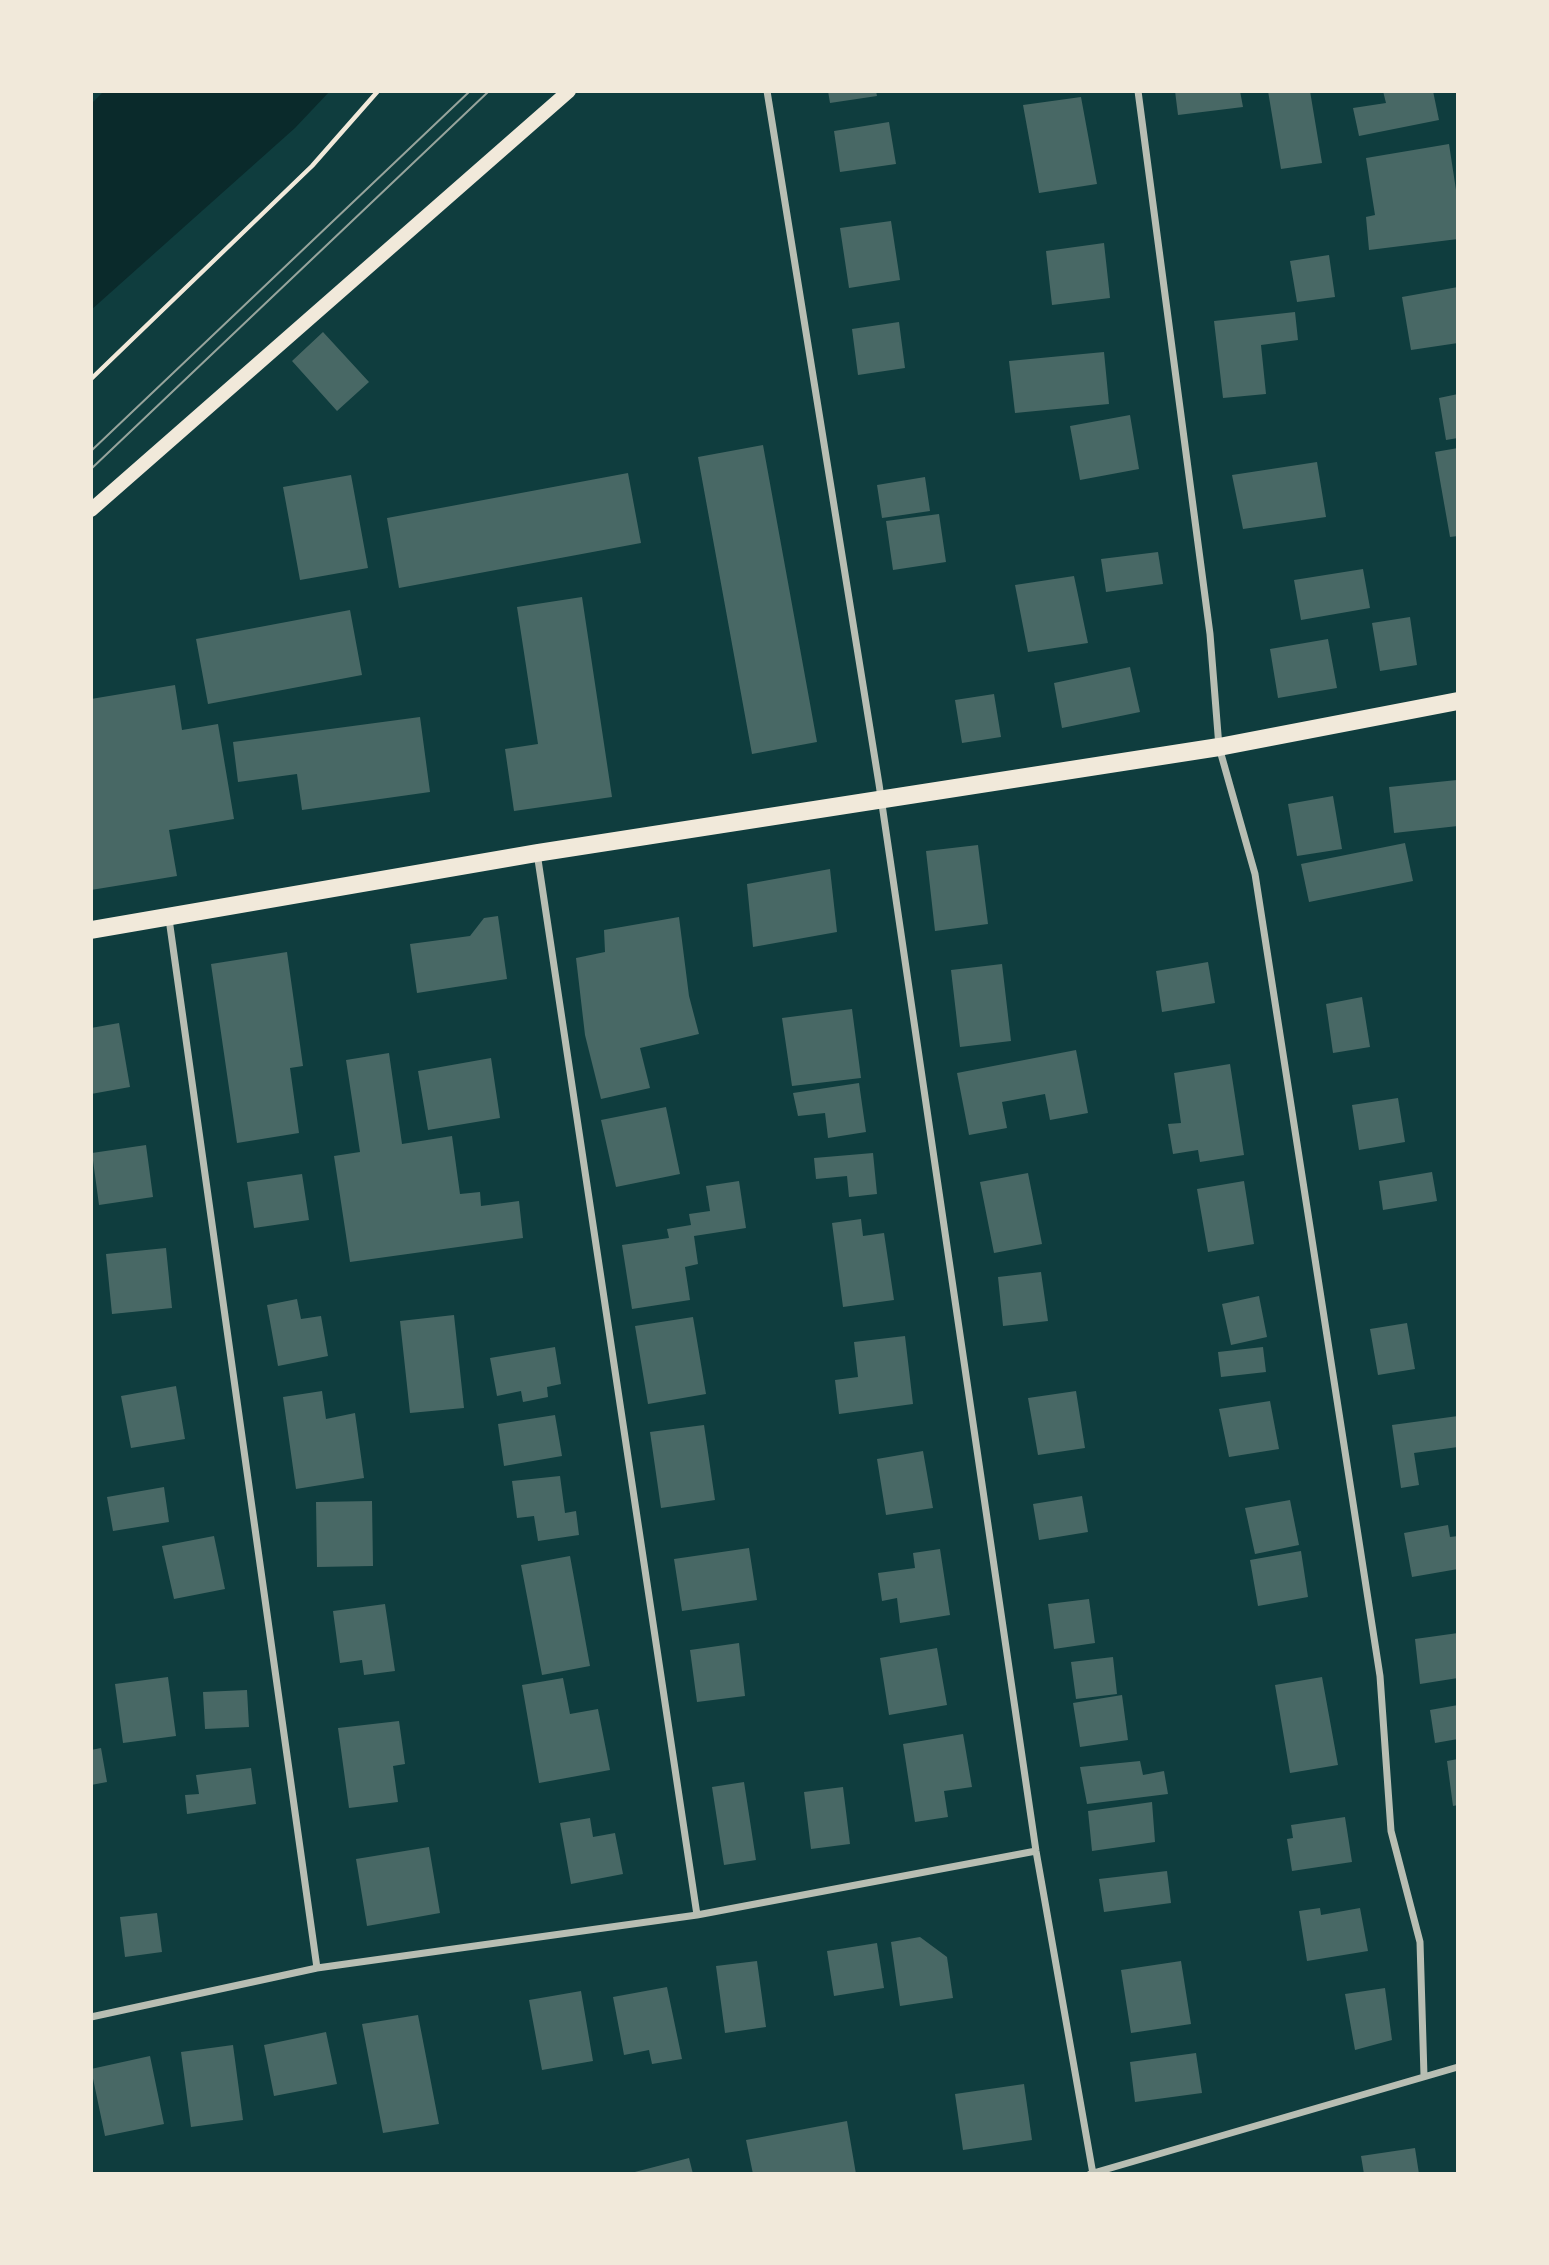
<!DOCTYPE html>
<html>
<head>
<meta charset="utf-8">
<style>
  body { margin:0 }
  #map { position:relative; width:1549px; height:2265px; overflow:hidden; background:#0f3d3e; font-family:"PT Sans Narrow",sans-serif }
  canvas { display:block }
  .frame { position:absolute; inset:0; border:93px solid #f1e9da; pointer-events:none }
</style>
</head>
<body>
<div id="map">
<canvas width="1549" height="2265"></canvas>
<div class="frame"></div>
</div>
<script>
const g = document.querySelector('canvas').getContext('2d');
g.lineJoin = 'round';
function fillPath(path, color) { g.fillStyle = color; g.fill(path, 'evenodd'); }
function trace(path, color, width, dash) { g.strokeStyle = color; g.lineWidth = width; g.lineCap = dash ? 'butt' : 'round'; g.setLineDash(dash || []); g.stroke(path); }
fillPath(new Path2D(`
  M104,91H330L295,128L91,310V104Z`), '#0a2a2b');
fillPath(new Path2D(`
  M828,91H876L877,96L830,103Z
  M1175,91H1240L1243,107L1178,115Z
  M1268,91H1310L1322,163L1281,169Z
  M1383,91H1433L1439,120L1359,136L1353,108L1386,103Z
  M1081,97L1097,184L1039,193L1023,105Z
  M889,122L896,164L840,172L834,131Z
  M1449,144L1458,203V239L1369,250L1366,217L1375,215L1366,158Z
  M891,221L900,280L849,288L840,228Z
  M1104,243L1110,298L1052,305L1046,251Z
  M1329,255L1335,297L1297,302L1290,261Z
  M1458,287V343L1411,350L1402,297Z
  M1295,312L1298,340L1261,345L1266,394L1223,398L1214,321Z
  M899,322L905,368L858,375L852,329Z
  M323,332L369,382L337,411L292,361Z
  M1104,352L1109,404L1015,413L1009,361Z
  M1458,394V438L1446,440L1439,398Z
  M1130,415L1139,469L1080,480L1070,426Z
  M763,445L817,742L752,754L698,457Z
  M1458,448V536L1450,537L1435,452Z
  M1317,462L1326,517L1243,529L1232,475Z
  M628,473L641,543L399,588L387,518Z
  M351,475L368,568L300,580L283,487Z
  M925,477L930,511L882,518L877,485Z
  M939,514L946,562L893,570L886,521Z
  M1158,552L1163,584L1106,592L1101,559Z
  M1363,569L1370,608L1301,620L1294,580Z
  M1074,576L1088,643L1028,652L1015,585Z
  M582,597L612,797L514,811L505,749L538,744L517,607Z
  M350,610L362,675L208,704L196,639Z
  M1410,617L1417,665L1380,671L1372,623Z
  M1328,639L1337,688L1278,698L1270,649Z
  M1130,667L1140,712L1062,728L1054,683Z
  M175,685L182,730L218,724L234,819L169,830L177,876L91,890V699Z
  M994,694L1001,737L962,743L955,700Z
  M420,717L430,792L302,810L297,774L238,782L233,742Z
  M1457,780L1458,826L1394,833L1389,787Z
  M1333,796L1342,849L1297,856L1288,804Z
  M1405,843L1413,881L1309,902L1301,864Z
  M978,845L988,924L935,931L926,851Z
  M830,869L837,932L753,947L747,884Z
  M498,916L507,979L417,993L410,944L470,936L484,918Z
  M679,917L689,996L699,1034L640,1048L650,1088L601,1099L585,1035L576,958L605,952L604,930Z
  M287,952L303,1066L290,1068L299,1133L237,1143L211,964Z
  M1208,962L1215,1003L1162,1012L1156,971Z
  M1002,964L1011,1041L960,1047L951,970Z
  M1362,997L1370,1047L1333,1053L1326,1004Z
  M852,1009L861,1078L792,1086L782,1018Z
  M119,1023L130,1087L91,1094V1028Z
  M1076,1050L1088,1113L1050,1120L1045,1094L1002,1102L1007,1128L969,1135L957,1073Z
  M389,1053L402,1144L452,1136L460,1194L480,1192L481,1206L519,1201L523,1238L350,1262L334,1156L360,1152L346,1060Z
  M491,1058L500,1118L428,1130L418,1071Z
  M1230,1064L1244,1155L1200,1162L1198,1150L1173,1154L1168,1124L1181,1123L1174,1073Z
  M859,1083L866,1132L828,1138L825,1113L798,1116L793,1093Z
  M1398,1098L1405,1142L1359,1150L1352,1105Z
  M666,1107L680,1174L616,1187L601,1120Z
  M146,1145L153,1197L99,1205L92,1153Z
  M873,1153L877,1194L849,1197L847,1176L816,1179L814,1158Z
  M1432,1172L1437,1201L1383,1210L1379,1181Z
  M1028,1173L1042,1244L994,1253L980,1182Z
  M302,1174L309,1220L254,1228L247,1182Z
  M739,1181L746,1228L694,1236L698,1264L685,1267L690,1300L632,1309L622,1245L669,1238L667,1229L691,1225L689,1214L710,1211L706,1186Z
  M1244,1181L1254,1244L1208,1252L1197,1189Z
  M861,1219L863,1236L884,1233L894,1300L843,1307L832,1223Z
  M166,1248L172,1308L112,1314L106,1254Z
  M1041,1272L1048,1321L1003,1326L998,1277Z
  M1259,1296L1267,1337L1231,1345L1222,1304Z
  M297,1299L301,1319L321,1316L328,1356L278,1366L267,1305Z
  M454,1315L464,1408L410,1413L400,1321Z
  M693,1317L706,1394L648,1404L635,1326Z
  M1407,1323L1415,1369L1378,1375L1370,1329Z
  M905,1336L913,1404L839,1414L835,1380L858,1377L854,1342Z
  M555,1347L561,1384L547,1387L548,1397L523,1402L521,1391L497,1396L490,1358Z
  M1263,1347L1266,1372L1221,1377L1218,1352Z
  M176,1386L185,1439L131,1448L121,1396Z
  M322,1391L326,1419L355,1413L364,1478L296,1489L283,1397Z
  M1076,1391L1085,1448L1038,1455L1028,1398Z
  M1270,1401L1279,1449L1229,1457L1219,1409Z
  M555,1415L562,1456L504,1466L498,1424Z
  M1458,1416V1447L1414,1453L1419,1485L1401,1488L1392,1425Z
  M704,1425L715,1500L661,1508L650,1432Z
  M923,1451L933,1508L886,1515L877,1459Z
  M560,1476L565,1513L576,1511L579,1535L538,1541L534,1516L517,1518L512,1481Z
  M164,1487L169,1522L113,1531L107,1497Z
  M1082,1496L1088,1532L1039,1540L1033,1504Z
  M1290,1500L1299,1545L1255,1554L1245,1508Z
  M372,1501L373,1566L317,1567L316,1502Z
  M1448,1525L1450,1537L1458,1536V1569L1412,1577L1404,1533Z
  M214,1536L225,1589L174,1599L162,1546Z
  M749,1548L757,1600L682,1611L674,1559Z
  M940,1549L950,1615L900,1623L897,1598L882,1601L878,1573L915,1568L913,1553Z
  M1301,1551L1308,1597L1258,1606L1250,1560Z
  M570,1556L590,1666L542,1675L521,1565Z
  M1089,1599L1095,1643L1054,1649L1048,1604Z
  M385,1604L395,1671L364,1675L362,1660L340,1663L333,1611Z
  M1458,1633V1678L1420,1684L1415,1639Z
  M739,1643L745,1696L697,1702L690,1650Z
  M937,1648L947,1705L889,1715L880,1658Z
  M1113,1657L1117,1694L1076,1699L1071,1662Z
  M168,1677L176,1736L123,1743L115,1684Z
  M1322,1677L1338,1765L1290,1773L1275,1685Z
  M563,1678L570,1714L598,1709L610,1770L539,1783L522,1685Z
  M247,1690L249,1727L205,1729L203,1692Z
  M1122,1695L1128,1740L1080,1747L1073,1703Z
  M1458,1705V1739L1435,1743L1430,1710Z
  M399,1721L405,1764L393,1766L398,1802L349,1808L338,1728Z
  M963,1734L972,1787L944,1791L948,1817L915,1822L903,1744Z
  M101,1748L107,1782L91,1785V1750Z
  M1458,1759V1805L1453,1806L1447,1761Z
  M1140,1761L1143,1775L1164,1771L1168,1794L1087,1804L1080,1767Z
  M251,1768L256,1804L187,1814L185,1795L199,1794L196,1775Z
  M744,1782L756,1860L724,1865L712,1787Z
  M843,1787L850,1844L811,1849L804,1792Z
  M1152,1802L1155,1842L1092,1851L1088,1811Z
  M1345,1817L1352,1862L1292,1871L1287,1839L1293,1838L1291,1825Z
  M590,1818L593,1837L615,1833L623,1874L571,1884L560,1823Z
  M429,1847L440,1913L367,1926L356,1859Z
  M1167,1871L1171,1903L1104,1912L1099,1879Z
  M1320,1908L1321,1915L1360,1908L1368,1951L1307,1961L1299,1911Z
  M157,1913L162,1952L125,1957L120,1917Z
  M920,1937L947,1957L953,1998L900,2006L891,1942Z
  M877,1943L884,1988L834,1996L827,1951Z
  M757,1961L766,2027L725,2033L716,1966Z
  M1181,1961L1191,2024L1131,2033L1121,1970Z
  M667,1987L682,2059L652,2064L649,2050L624,2055L613,1997Z
  M1385,1988L1392,2040L1355,2050L1345,1994Z
  M581,1991L593,2061L542,2070L529,2000Z
  M418,2015L439,2124L383,2133L362,2024Z
  M326,2032L337,2084L274,2096L264,2045Z
  M233,2045L243,2120L191,2127L181,2052Z
  M1196,2053L1202,2093L1135,2102L1130,2062Z
  M150,2056L164,2124L105,2136L91,2069Z
  M1024,2084L1032,2140L963,2150L955,2094Z
  M847,2121L856,2174H753L746,2140Z
  M1415,2148L1419,2174H1364L1361,2156Z
  M689,2158L693,2174H632L631,2173Z`), '#486865');
trace(new Path2D(`
  M91,379L312,166L378,91`), '#f1e9da', 4.5);
trace(new Path2D(`
  M767,91L879,784L1036,1851L1093,2174
  M1138,91L1210,634L1219,747L1255,874L1380,1676L1391,1831L1420,1942L1424,2076
  M537,853L697,1915
  M169,919L317,1968
  M91,2017L317,1968L697,1915L1036,1851
  M1090,2174L1458,2067`), '#b8beb3', 7);
trace(new Path2D(`
  M91,510L569,91`), '#f1e9da', 14);
trace(new Path2D(`
  M91,930L537,853L1219,747L1458,701`), '#f1e9da', 18);
trace(new Path2D(`
  M91,451L470,91
  M91,469L489,91`), '#97a49c', 2);
</script>
</body>
</html>
